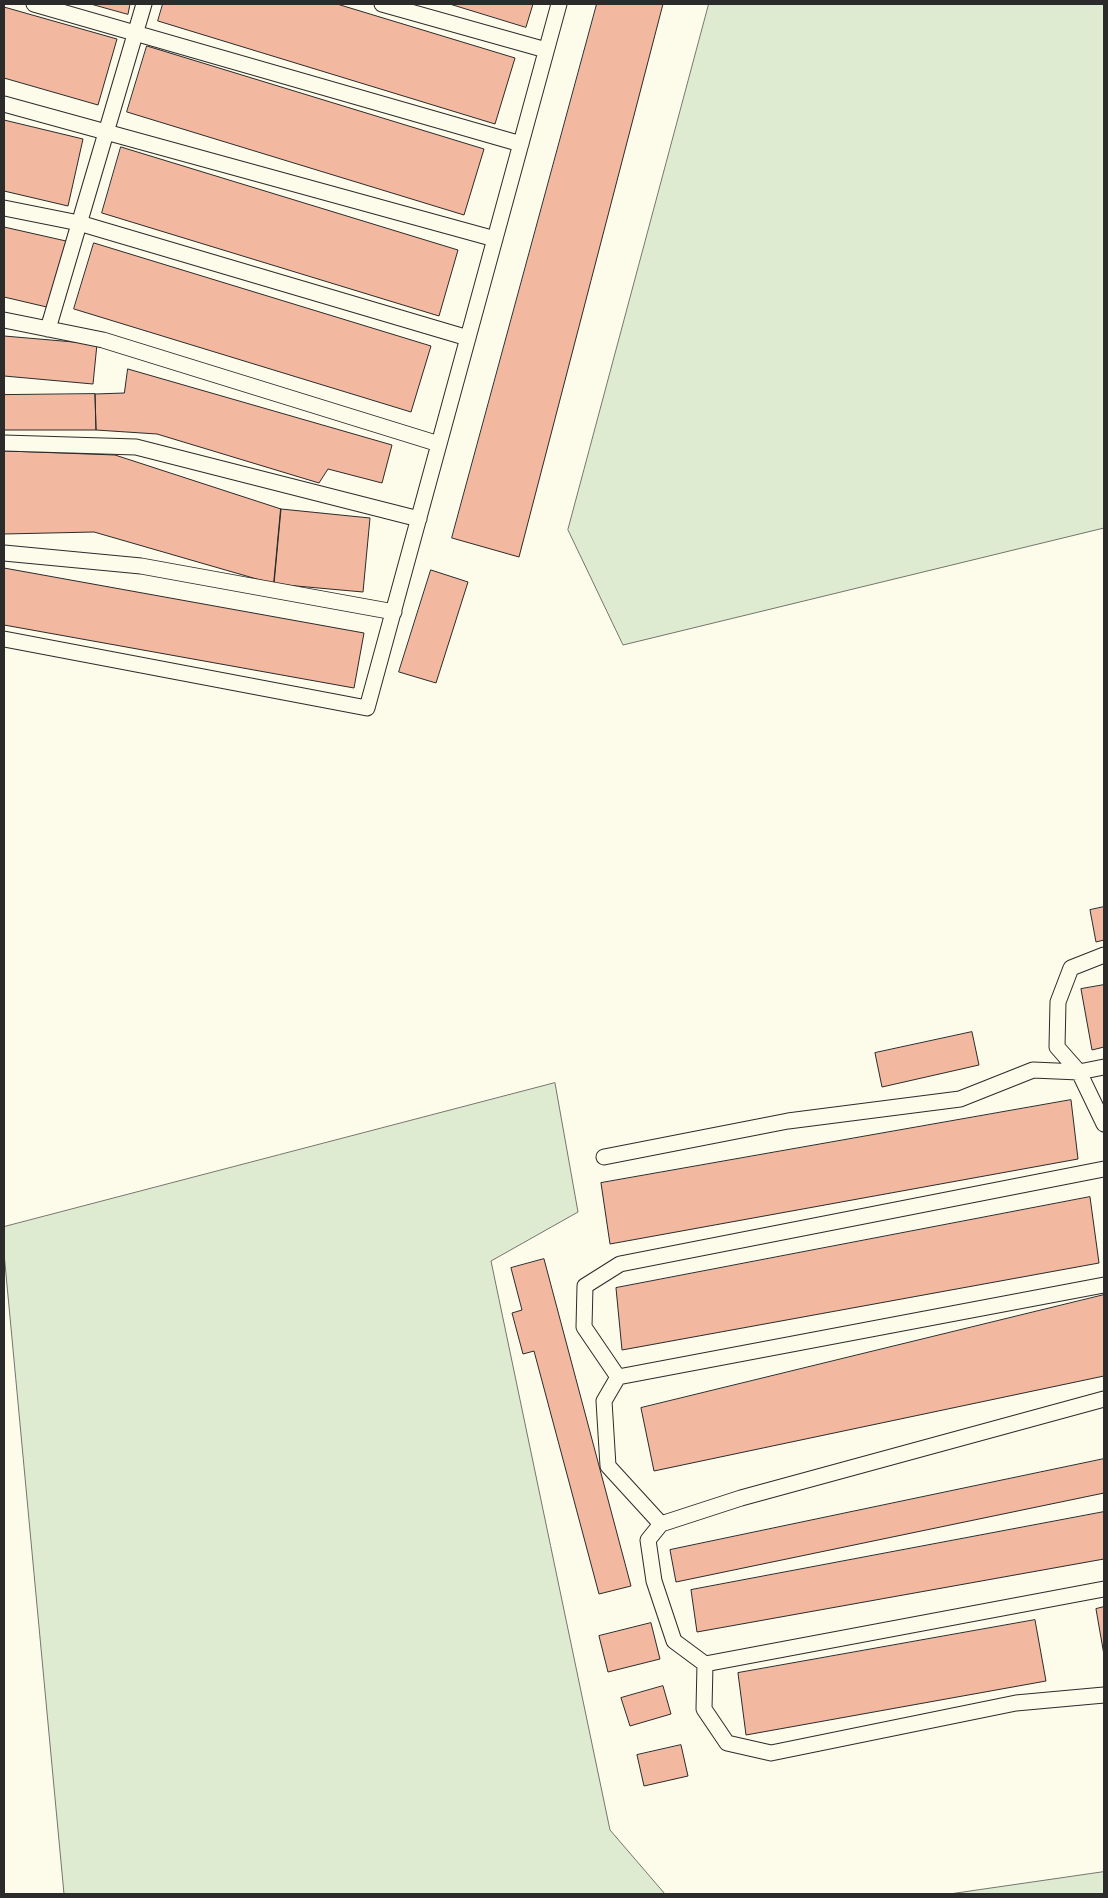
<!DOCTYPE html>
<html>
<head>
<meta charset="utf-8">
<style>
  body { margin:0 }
  #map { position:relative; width:1108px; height:1898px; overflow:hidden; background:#fdfbea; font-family:"Alegreya Sans",sans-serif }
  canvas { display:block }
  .frame { position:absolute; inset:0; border:5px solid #2b2b2b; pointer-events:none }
</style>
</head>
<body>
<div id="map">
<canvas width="1108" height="1898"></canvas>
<div class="frame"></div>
</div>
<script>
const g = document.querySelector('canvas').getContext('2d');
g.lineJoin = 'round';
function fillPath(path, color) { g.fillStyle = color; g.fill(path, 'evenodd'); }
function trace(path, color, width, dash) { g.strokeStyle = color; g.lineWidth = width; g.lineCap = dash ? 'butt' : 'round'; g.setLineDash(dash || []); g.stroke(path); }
const green = new Path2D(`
  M709,4H1104V528L623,645L568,530Z
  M555,1083L578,1212L491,1261L610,1830L665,1894H64L4,1253V1227Z
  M1104,1872V1894H948H949Z`);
fillPath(green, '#deebd1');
trace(green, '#74746e', 1);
const building = new Path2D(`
  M91,4H130L128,14Z
  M163,4H337L515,58L495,124L158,21Z
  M450,4H533L526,27Z
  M597,4H663L519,557L452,538Z
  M4,7L117,39L98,105L4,78Z
  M147,46L484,149L464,215L127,112Z
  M4,120L83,139L68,206L4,191Z
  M121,147L458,250L439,316L102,213Z
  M4,227L66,241L51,308L4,297Z
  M94,243L431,346L411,412L74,309Z
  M4,336L97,344L93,384L4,376Z
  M128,369L392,445L382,483L328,469L319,483L157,434L96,430L95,394L124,393Z
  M95,394L96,430H4V395Z
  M7,451L115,455L281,509L274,584L94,532L4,534V452Z
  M281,509L370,518L363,592L274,584Z
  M4,568L364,633L354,688L4,625Z
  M431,570L468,582L436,683L399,672Z
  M1104,907V940L1096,942L1090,910Z
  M1104,985V1047L1092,1050L1081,989Z
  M972,1032L979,1065L882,1087L875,1053Z
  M1071,1100L1078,1159L610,1244L601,1183Z
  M1090,1197L1099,1263L622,1350L616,1288Z
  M544,1259L631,1586L599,1594L534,1351L523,1354L512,1313L522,1310L511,1268Z
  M1104,1295V1376L654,1471L641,1408Z
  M1104,1459V1493L676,1582L670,1550Z
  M1104,1512V1559L697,1632L691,1590Z
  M1104,1607V1655L1096,1609Z
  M1035,1620L1046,1681L746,1735L738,1673Z
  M651,1623L660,1659L608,1672L599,1636Z
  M663,1686L671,1714L630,1726L621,1698Z
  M681,1745L688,1776L644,1786L637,1755Z`);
fillPath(building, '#f2b8a0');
trace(building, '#2b2b2b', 1);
const service = new Path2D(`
  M34,4L521,144
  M382,4L546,50
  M4,104L495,239
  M4,208L79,223L468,338
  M4,320L103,340L439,444
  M48,329L144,4
  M4,443L136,447L419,519
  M4,553L141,566L394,612
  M4,639L367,708L559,4
  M1104,955L1071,968L1058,1002L1057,1047L1079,1072L1104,1124
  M604,1157L788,1121L960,1099L1033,1070L1079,1072L1104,1067
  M618,1377L584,1327L585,1286L620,1264L1104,1169
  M1104,1399L741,1498L661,1524L648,1540L654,1581L674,1641L705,1664L1104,1589
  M661,1524L608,1466L604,1401L618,1377L1104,1285
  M705,1664L704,1709L727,1743L771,1753L1016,1703L1104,1695`);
trace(service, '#2b2b2b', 17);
trace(service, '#fdfbea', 15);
</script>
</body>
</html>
